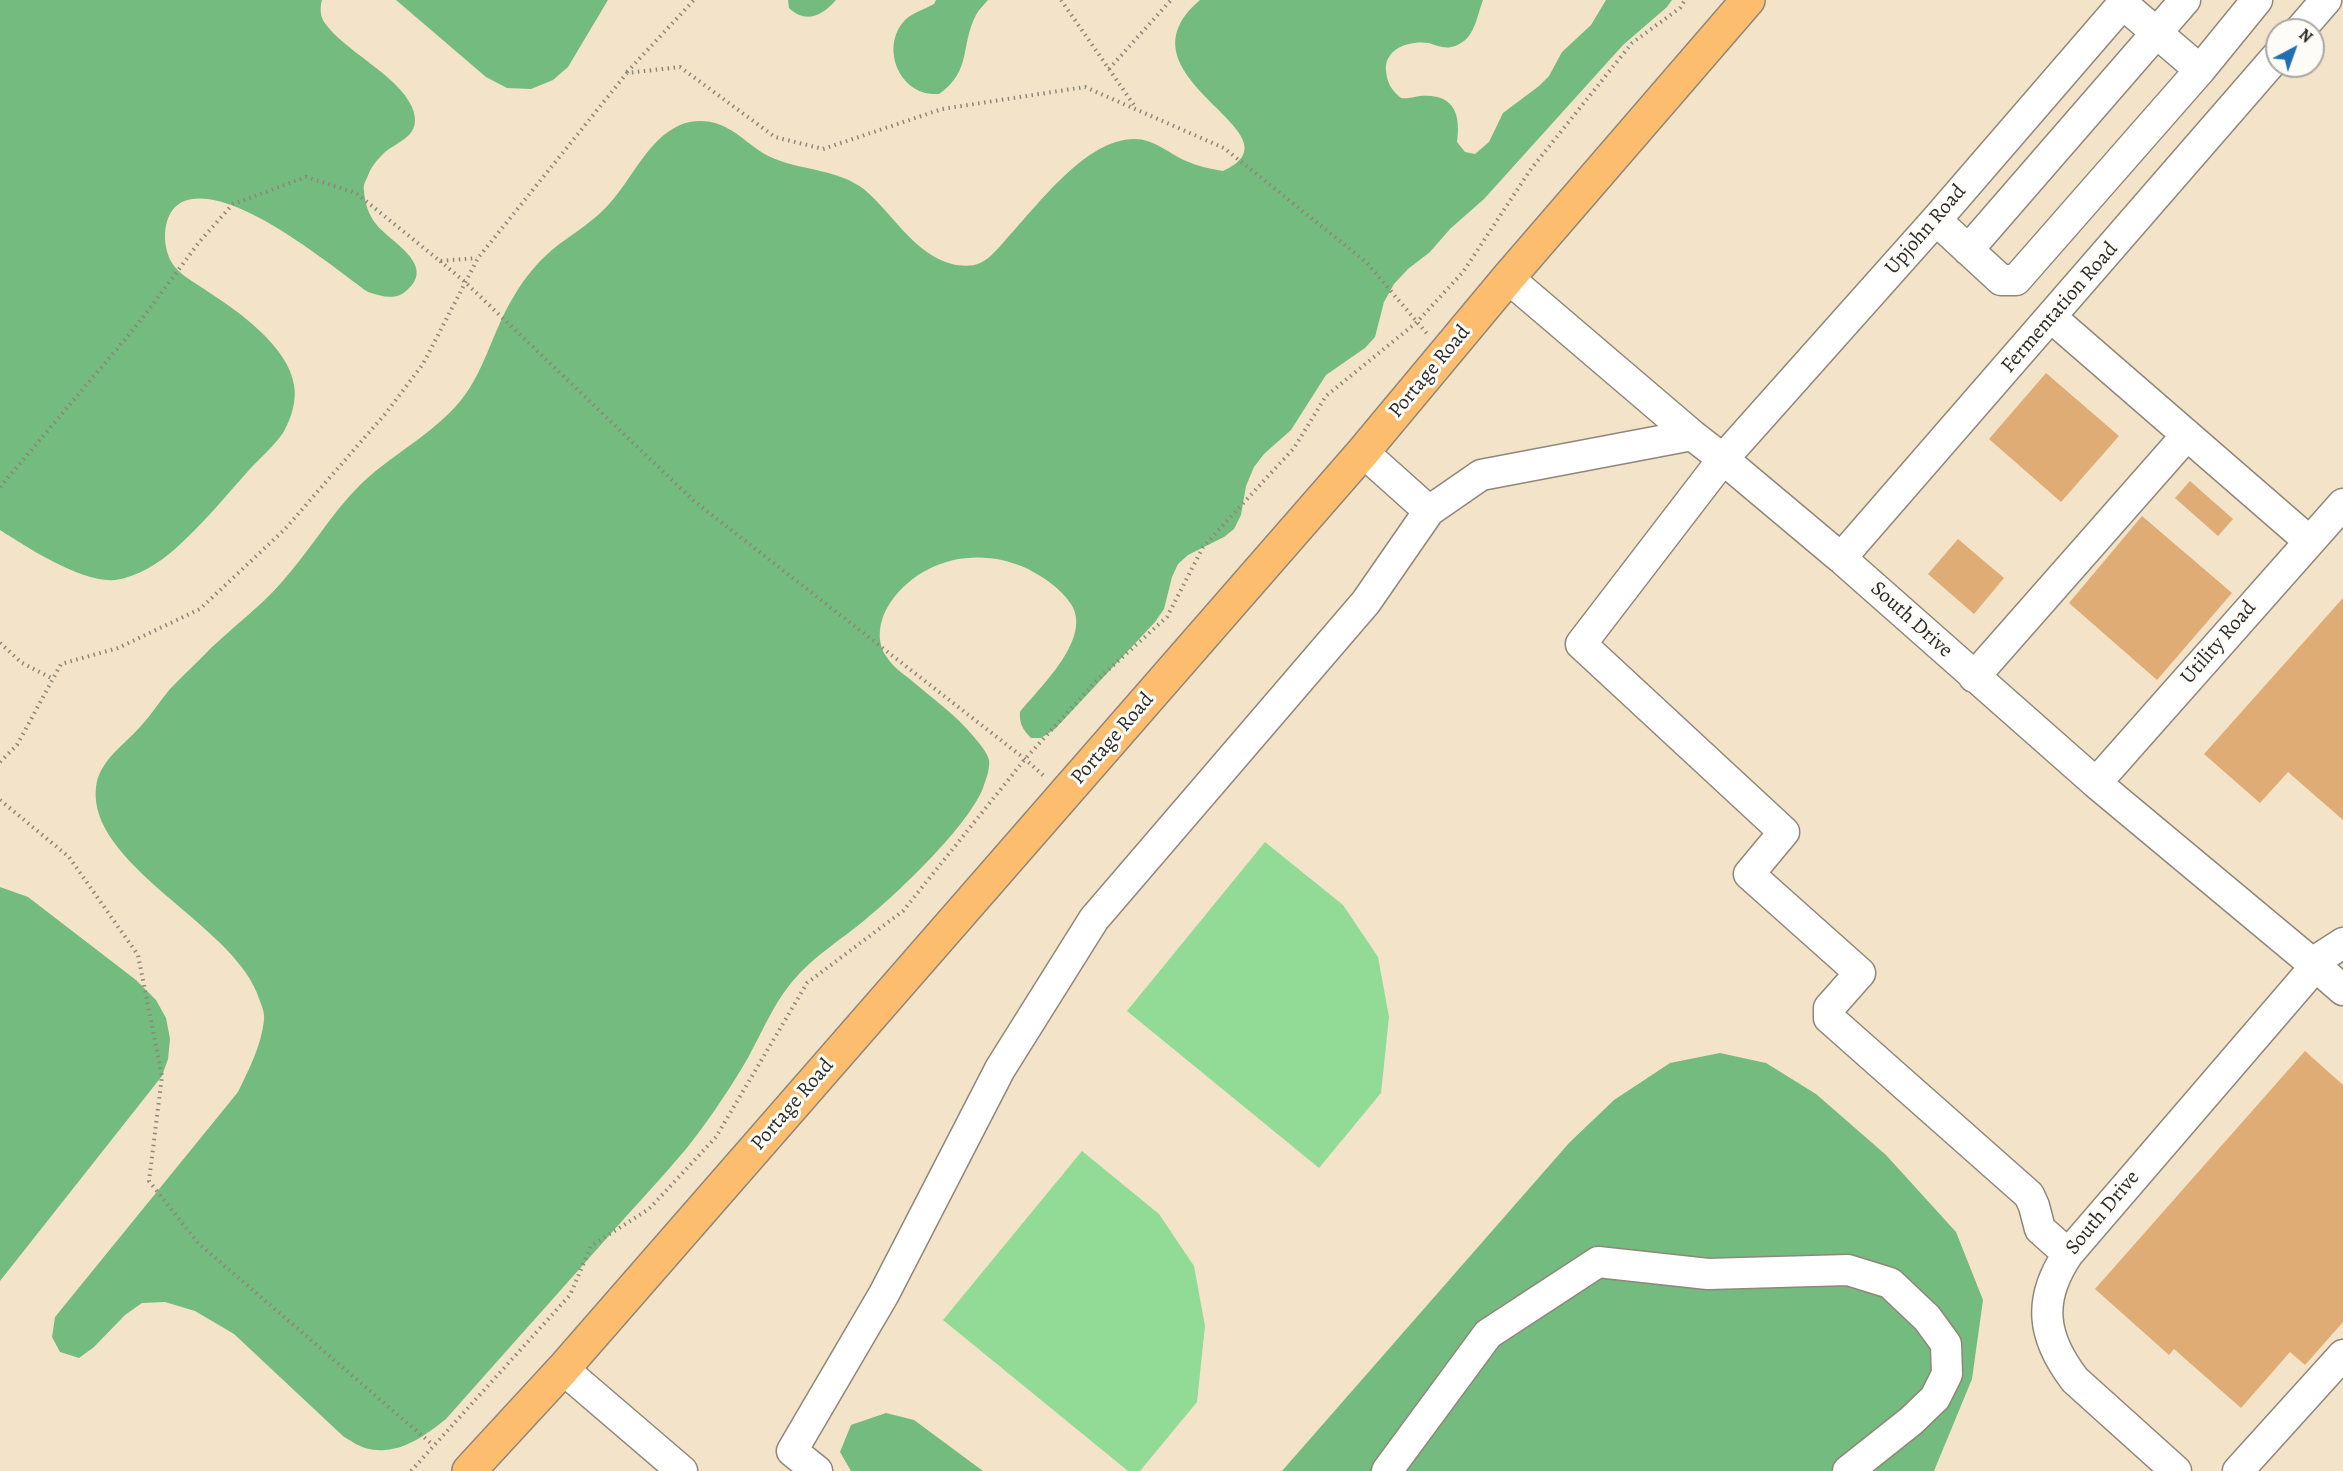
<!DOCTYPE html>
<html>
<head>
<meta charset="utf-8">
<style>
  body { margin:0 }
  #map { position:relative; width:2343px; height:1471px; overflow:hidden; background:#f3e3c8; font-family:Alegreya,serif }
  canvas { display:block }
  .north { position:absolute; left:2265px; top:18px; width:60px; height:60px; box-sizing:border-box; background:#fdfcf7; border:2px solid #a9a8a5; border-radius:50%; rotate:41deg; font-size:16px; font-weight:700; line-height:24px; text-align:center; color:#2b2b2b }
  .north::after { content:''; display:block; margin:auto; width:21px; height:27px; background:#1f6fb2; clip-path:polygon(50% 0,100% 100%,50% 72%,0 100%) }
</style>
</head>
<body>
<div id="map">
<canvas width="2343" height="1471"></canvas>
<div class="north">N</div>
</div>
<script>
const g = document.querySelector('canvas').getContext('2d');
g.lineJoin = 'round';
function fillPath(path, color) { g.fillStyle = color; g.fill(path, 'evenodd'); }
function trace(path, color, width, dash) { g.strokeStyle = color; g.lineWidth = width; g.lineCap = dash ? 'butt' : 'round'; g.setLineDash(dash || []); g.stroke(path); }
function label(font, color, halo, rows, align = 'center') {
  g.font = font + ' Alegreya,serif'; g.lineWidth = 6; g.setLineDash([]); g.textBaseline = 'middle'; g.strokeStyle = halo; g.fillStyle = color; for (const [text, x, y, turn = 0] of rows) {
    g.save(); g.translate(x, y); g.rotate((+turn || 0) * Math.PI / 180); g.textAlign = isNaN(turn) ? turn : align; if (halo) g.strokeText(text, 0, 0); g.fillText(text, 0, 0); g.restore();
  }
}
fillPath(new Path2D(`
  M1265,842L1343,905L1378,957L1389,1017L1381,1093L1319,1168L1127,1011Z
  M1082,1151L1159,1214L1194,1266L1205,1326L1197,1402L1140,1471H1128L943,1320Z`), '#91db96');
fillPath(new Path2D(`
  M0,0H322C320,7 320,16 324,22C345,52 397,74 412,107C424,137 397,140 382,155C375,162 370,169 367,178C365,182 363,185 364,191C365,203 368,214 376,224C390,242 438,265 406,291C395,301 381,296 368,292C330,265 229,180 182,202C162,212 161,245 172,263C179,275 196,283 207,291C238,311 288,346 294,385C297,401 291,419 283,433C274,446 260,458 249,470C225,497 202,525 175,549C158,564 137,577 115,580C82,583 28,548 0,530Z
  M396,0H608L568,67L553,80L531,89L507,88L486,77Z
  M788,0H836C822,16 806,24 789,8Z
  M936,0H988C984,5 979,9 976,15C960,46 972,71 939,94C935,94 929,94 925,93C894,84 883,43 905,20C912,13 925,9 934,4Z
  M1200,0H1483C1478,13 1475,33 1464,41C1461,43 1455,47 1451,47C1444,49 1436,45 1429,43C1410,40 1384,48 1386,71C1387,83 1392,91 1401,98C1408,99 1413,97 1420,96C1454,93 1461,114 1457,142L1465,152L1475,154L1489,142L1503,113L1539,86L1549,76L1562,52L1591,25L1606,0H1672L1667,7L1623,45L1484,199L1450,229L1430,252L1408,269L1394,284L1384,302L1375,337L1365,348L1326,375L1291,430L1264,454L1254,467L1246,486L1241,515L1234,529L1224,537L1188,555L1178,564L1172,577L1164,609L1155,622L1055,729L1041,738H1031C1023,730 1019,723 1020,712C1040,687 1093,638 1071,604C1060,588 1045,578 1028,569C979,546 921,558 890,603C880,618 875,640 886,656C892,666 902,673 911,680C932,698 956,715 974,737C979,743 987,752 989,760C990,770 986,779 983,788C968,826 899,892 866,919C841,940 812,957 791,983C770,1009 759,1040 742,1068C725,1096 706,1124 686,1149C660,1180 632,1209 606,1239C553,1299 499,1359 446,1419C423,1437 397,1457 365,1448C358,1446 350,1440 344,1437L234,1334L195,1311L165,1302L142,1303L125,1315L94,1347L79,1358L60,1352L52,1337L55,1317L238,1092C249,1069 261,1047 264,1020C265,1011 260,1002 257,993C230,923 87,864 96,787C99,761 124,745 140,727C151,715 160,701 170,689C183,675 198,662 211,648C234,626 260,607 281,583C309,552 330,515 360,485C390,456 428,437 456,406C484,376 492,331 514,296C524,278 541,258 558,245C576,232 595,220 610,203C632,179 648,139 680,125C691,120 707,120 718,124C739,131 754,151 775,159C805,171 838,169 865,190C893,214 914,254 952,264C959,266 972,267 980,263C990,259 1001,245 1008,237C1038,205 1086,139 1134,139C1154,139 1168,153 1186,161C1198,166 1210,169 1223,171C1309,133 1108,78 1200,0Z
  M0,887L28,897L136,980L156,1000L166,1018L170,1039L168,1059L162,1076L0,1281Z
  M1720,1053L1766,1063L1816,1094L1886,1155L1956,1232L1983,1300L1972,1379L1934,1471H1282L1569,1143L1614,1100L1670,1063Z
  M886,1413L914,1420L983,1471H851L840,1452L851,1425Z`), '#74bb7f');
fillPath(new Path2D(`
  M2046,373L2119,436L2061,502L1989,439Z
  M2190,481L2233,519L2218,536L2175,498Z
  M2142,516L2232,593L2157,680L2069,603Z
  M1958,539L2004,578L1974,614L1928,574Z
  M2343,598V820L2288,772L2260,803L2204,754Z
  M2305,1051L2343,1085V1322L2305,1365L2290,1352L2241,1408L2174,1349L2169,1355L2095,1289Z`), '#dfac75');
const minor = new Path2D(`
  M2300,30L2326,0
  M2200,70L2257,0
  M1936,220L2001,280H2016L2200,70L2123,4
  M1968,250L2185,0
  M1508,278L1692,435L1723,459L1841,558L2096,783L2312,963L2313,969L2068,1254C2037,1300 2042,1337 2075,1380L2176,1471
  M2052,318L2309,541
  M1429,511L1481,475L1692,435
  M1841,558L2277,56
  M1974,677L2187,435
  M2096,783L2343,504
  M2343,943L2312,963L2343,990
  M2068,1254L2040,1229L2034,1206L2029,1195L1829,1018V1008L1860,973L1749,874L1784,832L1581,644L1723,459L1936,220L2126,0
  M563,1369L682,1471
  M817,1471L792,1451L884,1294L1000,1069L1094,919L1366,602L1429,511L1363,452
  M1387,1471L1488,1334L1598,1262L1708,1274L1848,1270L1890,1283L1927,1318L1946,1344L1947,1374L1935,1398L1911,1421L1848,1471
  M2238,1471L2343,1355`);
const major = new Path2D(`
  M469,1471L563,1369L1363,452L1508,278L1748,0`);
trace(minor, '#8f877a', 33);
trace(major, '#8f877a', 36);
trace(new Path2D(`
  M1061,0L1136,108
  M1109,69L1171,0
  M627,72L694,0
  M440,261L465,282L694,501L1025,759L1046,778
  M0,487L138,324L200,241L233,204L306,177L356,193L440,261L477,258
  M0,643L22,663L53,679
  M0,762L17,745L61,664L118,648L200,609L285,529L386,413L423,364L478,258L627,73L680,67L775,137L823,149L942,109L1085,87L1224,148L1366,262L1429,336
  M0,800L69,857L138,955L162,1076L149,1181L198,1243L433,1445
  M411,1471L570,1295L591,1246L649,1209L716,1137L807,983L903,911L1025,759L1097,680L1167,617L1203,547L1294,448L1326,396L1417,322L1463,272L1531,169L1632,43L1680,8L1685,0`), '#8f877a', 4, [1.5, 4.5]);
trace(minor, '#fff', 30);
trace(major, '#fcbd6f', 33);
label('21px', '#2b2b2b', '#fdfcf7', [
  ["Upjohn Road",1926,230,-49],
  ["Fermentation Road",2060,308,-49],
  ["Portage Road",1430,372,-50],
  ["South Drive",1911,620,42],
  ["Utility Road",2219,643,-49],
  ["Portage Road",1113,739,-49],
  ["Portage Road",793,1105,-49],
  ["South Drive",2103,1213,-50]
]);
</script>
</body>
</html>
